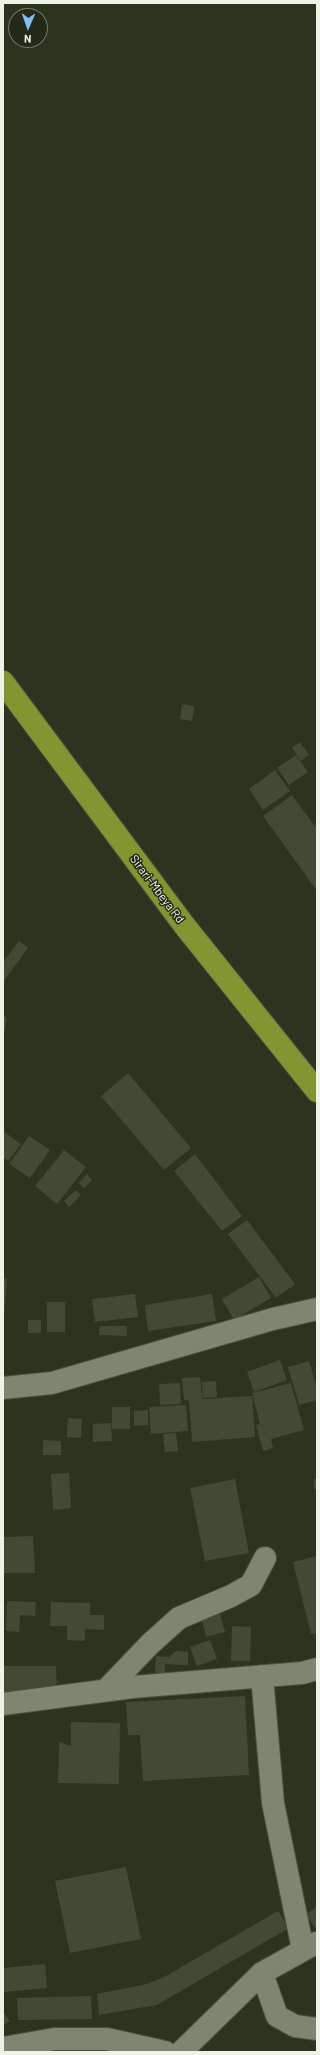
<!DOCTYPE html>
<html>
<head>
<meta charset="utf-8">
<style>
  body { margin:0 }
  #map { position:relative; width:320px; height:2055px; overflow:hidden; background:#2e3320; font-family:Barlow,sans-serif }
  canvas { display:block }
  .frame { position:absolute; inset:0; border:4px solid #eff3e7; pointer-events:none }
  .north { position:absolute; left:8px; top:8px; width:40px; height:40px; box-sizing:border-box; background:#252917; border:1px solid #767a6a; border-radius:50%; rotate:182deg; font-size:11px; font-weight:700; line-height:16px; text-align:center; color:#eff3e7 }
  .north::after { content:''; display:block; margin:auto; width:14px; height:18px; background:#84bcfb; clip-path:polygon(50% 0,100% 100%,50% 72%,0 100%) }
</style>
</head>
<body>
<div id="map">
<canvas width="320" height="2055"></canvas>
<div class="frame"></div>
<div class="north">N</div>
</div>
<script>
const g = document.querySelector('canvas').getContext('2d');
g.lineJoin = 'round';
function fillPath(path, color) { g.fillStyle = color; g.fill(path, 'evenodd'); }
function trace(path, color, width, dash) { g.strokeStyle = color; g.lineWidth = width; g.lineCap = dash ? 'butt' : 'round'; g.setLineDash(dash || []); g.stroke(path); }
function label(font, color, halo, rows, align = 'center') {
  g.font = font + ' Barlow,sans-serif'; g.lineWidth = 3; g.setLineDash([]); g.textBaseline = 'middle'; g.strokeStyle = halo; g.fillStyle = color; for (const [text, x, y, turn = 0] of rows) {
    g.save(); g.translate(x, y); g.rotate((+turn || 0) * Math.PI / 180); g.textAlign = isNaN(turn) ? turn : align; if (halo) g.strokeText(text, 0, 0); g.fillText(text, 0, 0); g.restore();
  }
}
fillPath(new Path2D(`
  M182,704L194,706L192,721L180,719Z
  M300,742L309,755L301,761L292,748Z
  M296,755L308,772L289,785L277,768Z
  M275,770L290,791L263,810L249,789Z
  M292,795L317,829V891L263,816Z
  M19,941L28,948L3,982V962Z
  M3,1016L7,1017L4,1033H3Z
  M128,1073L191,1148L164,1170L101,1096Z
  M3,1131L21,1144L8,1161L3,1157Z
  M29,1136L50,1150L30,1178L9,1164Z
  M64,1150L86,1167L57,1204L35,1186Z
  M195,1154L242,1216L222,1231L174,1171Z
  M87,1174L92,1180L84,1188L79,1183Z
  M76,1190L81,1195L69,1207L64,1201Z
  M247,1220L295,1284L276,1298L228,1234Z
  M259,1277L271,1298L234,1320L222,1299Z
  M3,1278L7,1279L4,1317L3,1316Z
  M135,1294L138,1317L95,1322L92,1299Z
  M212,1294L216,1321L148,1331L145,1305Z
  M47,1302H65V1332H47Z
  M28,1320H41V1333H28Z
  M100,1326H127V1336L99,1335Z
  M280,1360L287,1380L254,1392L247,1372Z
  M309,1361L317,1388V1400L299,1405L288,1367Z
  M200,1377L203,1402V1399L252,1396L255,1437L192,1442L189,1400H184L182,1378Z
  M216,1381L217,1397L203,1398L202,1382Z
  M180,1383L181,1404L160,1405L159,1384Z
  M291,1383L304,1430L271,1439L273,1448L263,1451L256,1425L260,1424L252,1393Z
  M186,1405L188,1431L151,1434L149,1407Z
  M112,1407H130V1429H112Z
  M148,1410V1425L134,1426V1411Z
  M68,1418L82,1419L81,1438L67,1437Z
  M111,1423L112,1441L93,1442V1424Z
  M176,1433L178,1451L165,1452L163,1434Z
  M43,1440L61,1441V1455H43Z
  M69,1473L71,1508L53,1510L51,1474Z
  M235,1479L249,1553L205,1561L190,1488Z
  M314,1479H317V1489H314Z
  M33,1536L35,1573H3V1537Z
  M317,1556V1633L311,1634L293,1562Z
  M7,1601L36,1602L35,1616L20,1615L19,1632L6,1631Z
  M51,1602L90,1603V1615H104V1630L85,1629V1641L67,1640V1626H50Z
  M218,1607L225,1632L206,1637L200,1612Z
  M232,1626L251,1627L250,1661H231Z
  M210,1640L217,1659L197,1666L190,1647Z
  M176,1651L188,1652V1665L165,1664V1675H155L156,1656L169,1657Z
  M3,1666H56L57,1692L3,1693Z
  M245,1696L249,1775L143,1781L140,1735H128L126,1702Z
  M71,1722L120,1723L119,1784L58,1783L59,1742L71,1746Z
  M126,1867L141,1939L70,1953L55,1881Z
  M317,1907V1927L315,1928L306,1914Z
  M278,1911L289,1928L157,2005L99,2015L97,1994L147,1984L164,1977Z
  M45,1964L47,1988L3,1992V1968Z
  M91,1996L92,2019L18,2020L17,1998Z
  M3,2012L10,2021L3,2026Z`), '#434935');
const minor = new Path2D(`
  M3,1388L52,1383L273,1319L317,1309
  M262,1676L273,1803L303,1950
  M106,1690L150,1644L179,1618L231,1596L251,1585L265,1558
  M3,1704L133,1687L302,1673L317,1669
  M262,1973L277,2016L295,2026L317,2029
  M3,2048L54,2039H107L165,2052
  M181,2052L262,1973L316,1943`);
const trunk = new Path2D(`
  M3,682L184,925L317,1091`);
trace(minor, '#4b4f3e', 24);
trace(trunk, '#4b4f3e', 24);
trace(minor, '#7f8570', 22);
trace(trunk, '#829532', 22);
label('12px', '#eff3e7', '#252917', [
  ["Sirari-Mbeya Rd",157,889,53]
]);
</script>
</body>
</html>
